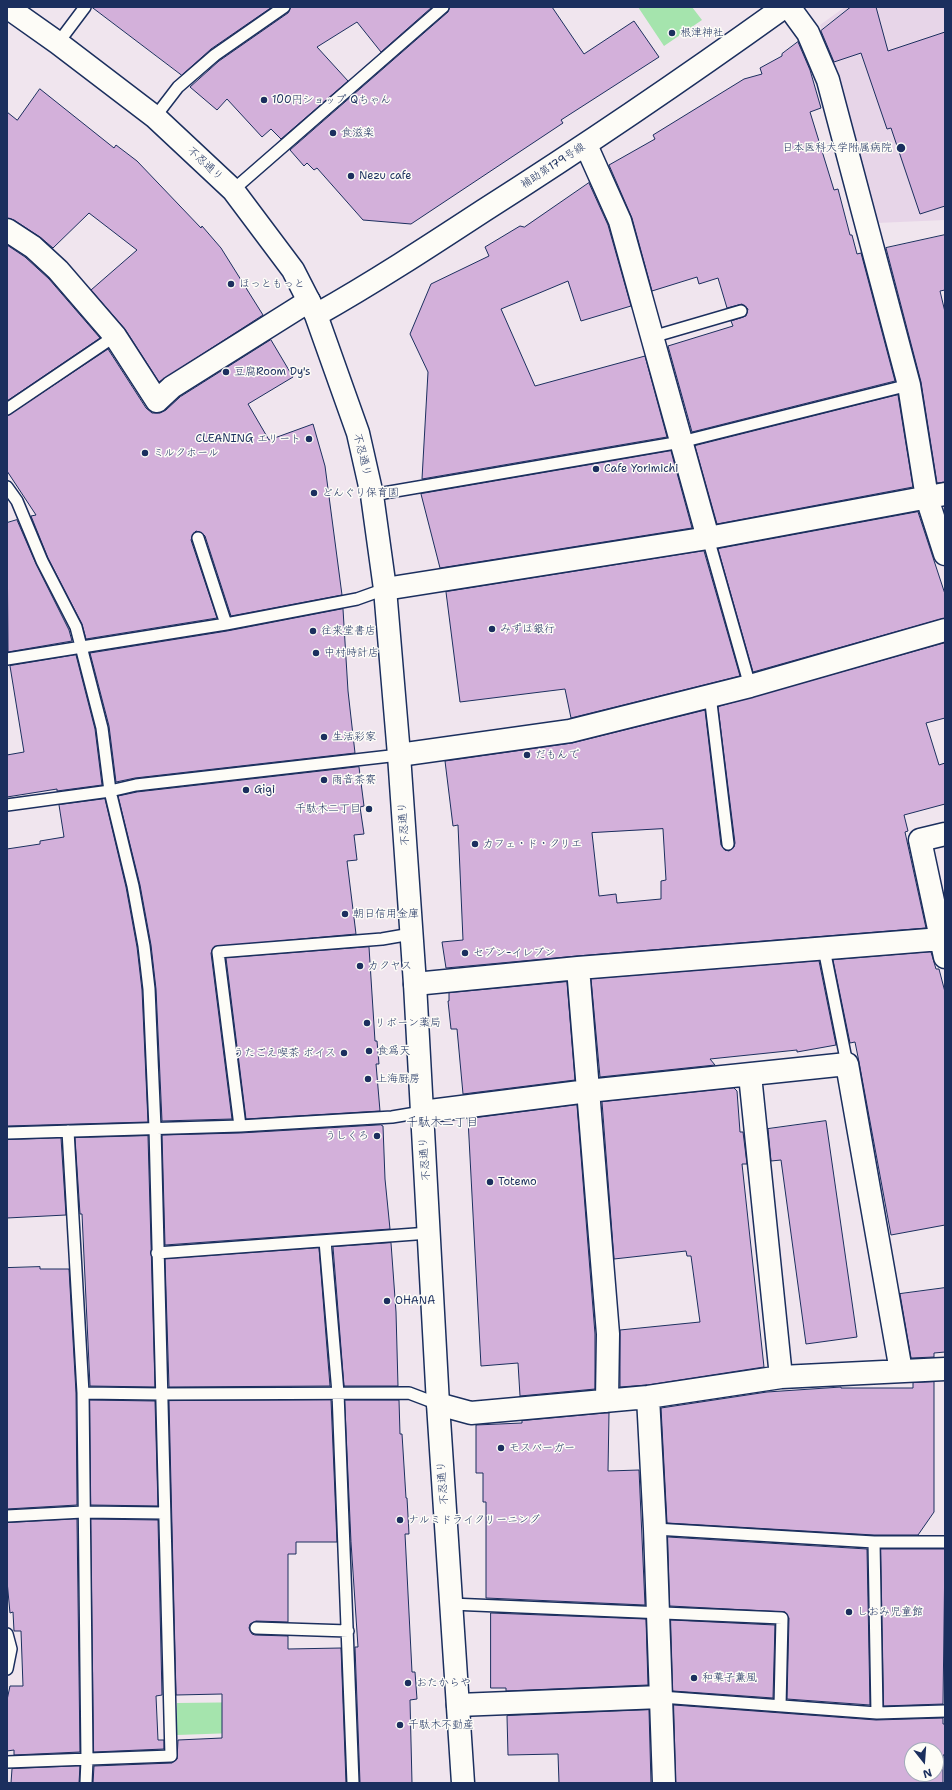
<!DOCTYPE html>
<html>
<head>
<meta charset="utf-8">
<style>
  body { margin:0 }
  #map { position:relative; width:952px; height:1790px; overflow:hidden; background:#f0e5ee; font-family:"Shantell Sans",sans-serif }
  canvas { display:block }
  .frame { position:absolute; inset:0; border:8px solid #1b2f5e; pointer-events:none }
  .north { position:absolute; left:904px; top:1742px; width:40px; height:40px; box-sizing:border-box; background:#fdfcf7; border:1px solid #a3aaba; border-radius:50%; rotate:163deg; font-size:11px; font-weight:700; line-height:16px; text-align:center; color:#1b2f5e }
  .north::after { content:''; display:block; margin:auto; width:14px; height:18px; background:#1b2f5e; clip-path:polygon(50% 0,100% 100%,50% 72%,0 100%) }
</style>
</head>
<body>
<div id="map">
<canvas width="952" height="1790"></canvas>
<div class="frame"></div>
<div class="north">N</div>
</div>
<script>
const g = document.querySelector('canvas').getContext('2d');
g.lineJoin = 'round';
function fillPath(path, color) { g.fillStyle = color; g.fill(path, 'evenodd'); }
function trace(path, color, width, dash) { g.strokeStyle = color; g.lineWidth = width; g.lineCap = dash ? 'butt' : 'round'; g.setLineDash(dash || []); g.stroke(path); }
function label(font, color, halo, rows, align = 'center') {
  g.font = font + ' "Shantell Sans","Klee One",sans-serif'; g.lineWidth = 3; g.setLineDash([]); g.textBaseline = 'middle'; g.strokeStyle = halo; g.fillStyle = color; for (const [text, x, y, turn = 0] of rows) {
    g.save(); g.translate(x, y); g.rotate((+turn || 0) * Math.PI / 180); g.textAlign = isNaN(turn) ? turn : align; if (halo) g.strokeText(text, 0, 0); g.fillText(text, 0, 0); g.restore();
  }
}
fillPath(new Path2D(`
  M845,7H945V220L877,223L839,75L820,25Z`), '#e7d5e8');
fillPath(new Path2D(`
  M638,7H692L702,20L664,46Z
  M261,1702L263,1732L177,1735V1703Z`), '#a5e4ad');
const building = new Path2D(`
  M92,7H272L211,49L182,75Z
  M291,7H432L381,52L357,22L317,47L348,81L281,139L271,129L262,137L227,99L217,110L190,87L219,61L288,13Z
  M450,7H552L584,54L634,21L659,57L561,120L563,123L411,224L363,220L317,168L314,170L307,163L304,166L290,150L448,12Z
  M851,7H876L888,51L945,32V206L920,214L891,128L887,129L861,53L834,62L821,31Z
  M798,42L810,70L821,108L810,112L834,190L838,189L850,235H852L857,254L861,253L895,381L692,432L668,346L733,326L731,321L746,316L748,309L742,304L727,308L718,278L699,284L697,277L652,291L632,218L609,165L655,139L653,135L744,79L762,74L760,68L782,56V54Z
  M40,89L114,148L116,145L137,161L201,228L202,226L221,248L263,315L159,382L125,329L91,290L137,250L89,213L53,248L40,237L14,220L7,218V112L17,120Z
  M589,183L608,225L631,306L581,321L568,281L501,309L535,386L645,356L667,437L422,479L428,372L410,334L431,284L489,256L485,247L520,226L524,227Z
  M945,235V290L940,291L945,312V482L937,483L921,382L886,248Z
  M7,245L25,257L49,279L100,338L7,401Z
  M271,340L293,377L248,404L269,440L313,424L325,466L342,595L231,616L205,536L202,533L196,531L193,534L191,540L217,618L86,639L82,624L48,558L31,516L36,515L7,471V416L108,349L146,408L152,413H160L166,410L180,397Z
  M898,395L913,487L717,524L695,446Z
  M671,451L692,528L440,568L421,494Z
  M918,512L945,594V618L753,672L718,549Z
  M17,520L36,564L69,630L72,641L8,652L7,523Z
  M704,551L740,676L571,718L565,689L460,702L446,592Z
  M343,609L348,691L355,753L135,778L116,782L109,726L90,653L227,631Z
  M945,643V718L926,723L939,765L945,763V804L904,815L908,831L905,832L926,928L577,956L446,968L442,942L463,940L458,825L453,826L445,761L572,743L705,710L721,845L725,850L729,851L734,847L735,843L718,707ZM663,829L666,880L661,881V899L617,903L616,894L599,896L592,833Z
  M76,655L95,729L102,785L57,791V789L7,797V755L24,752L10,666Z
  M359,767L364,806L360,807L364,834L354,835L357,860L347,861L356,934L214,947L211,953L232,1119L162,1121L156,989L151,945L140,885L118,796L137,792Z
  M105,799L126,887L137,947L142,990L148,1122L7,1126V849L40,844V841L64,837L59,805Z
  M369,947L375,1041H377L379,1064H376L380,1111L246,1119L226,958Z
  M931,952L936,969H939L945,992V1225L891,1235L859,1062L855,1042L850,1043L833,960Z
  M819,961L836,1045L797,1052V1050L710,1059L715,1065L600,1077L591,979Z
  M567,982L575,1080L463,1094L457,1029H451L448,1001H449V993Z
  M734,1088L737,1091L740,1132H743L747,1164H742L764,1367L647,1385L620,1387V1330L700,1322L691,1256H687L686,1251L614,1259L602,1102Z
  M577,1105L595,1334V1389L520,1396L518,1363L481,1366L468,1119Z
  M826,1121L857,1337L806,1344L781,1160L771,1161L768,1129Z
  M381,1125L383,1126L385,1179L390,1229L165,1245L162,1135L240,1133Z
  M148,1136L155,1387L90,1386L82,1214H80L75,1138Z
  M61,1138L66,1215L7,1218V1140Z
  M391,1243L396,1312L398,1386H344L333,1247Z
  M319,1248L330,1386L169,1387L165,1259Z
  M40,1267V1269H69L76,1393L77,1505L7,1509V1268Z
  M945,1288V1352L934,1353V1357L911,1358L900,1294Z
  M934,1382V1512L918,1535H874L667,1523L661,1408L767,1392L841,1387V1388H913V1383Z
  M90,1400L155,1401L158,1506L91,1505Z
  M331,1400L337,1542H296V1554H288V1622L256,1621L250,1624L249,1628L252,1634L255,1635L288,1636V1649L341,1648L346,1783H93L94,1766L172,1763L177,1759L178,1740L222,1738V1694L176,1695L169,1401Z
  M345,1400H399L400,1434H402L406,1498H407L409,1534H405L412,1672H415L417,1699L410,1700L412,1783H360L355,1647H358L351,1542Z
  M609,1413L608,1471L639,1470L645,1605L486,1598V1502H483V1473H476V1425L522,1423V1421Z
  M77,1519L80,1752L14,1755V1750L7,1751V1700L10,1686H23L21,1631H14L13,1612L10,1613L7,1581V1523Z
  M91,1519L158,1520L162,1695L156,1696L158,1740H164V1749L94,1752Z
  M668,1537L867,1549L870,1705L787,1699L789,1618L785,1612L670,1606Z
  M881,1549H945L943,1704L884,1706Z
  M491,1613L646,1619L648,1685L506,1691V1688H491Z
  M671,1620L775,1625L773,1698L673,1691Z
  M674,1705L876,1720L943,1718V1724H945V1755H943V1783H676ZM912,1750H936V1774H912Z
  M649,1710L651,1783H559L558,1754L508,1755L507,1716Z
  M80,1766L79,1783H11L12,1769Z`);
fillPath(building, '#d3b0da');
trace(building, '#1b2f5e', 1);
const lane = new Path2D(`
  M58,43L85,7
  M155,117L178,87L215,55L284,7
  M233,190L443,7
  M652,337L741,311
  M7,409L115,336
  M7,487L17,501L42,561L76,627L102,728L110,791L133,886L144,946L149,989L155,1128L171,1756L7,1762
  M372,495L681,442L909,385
  M198,538L226,624
  M708,538L750,686
  M7,659L226,624L357,599L385,589
  M710,695L728,844
  M7,805L110,791L136,785L399,755
  M824,949L847,1064
  M240,1126L218,952L382,939L411,934
  M68,1131L83,1393L87,1760L86,1783
  M7,1133L240,1126L392,1117L422,1112
  M325,1241L338,1393L353,1783
  M157,1253L429,1233
  M83,1393L161,1394L409,1393L438,1404
  M7,1516L83,1512L164,1513
  M655,1529L874,1542H945
  M874,1542L877,1713
  M451,1604L782,1618L780,1706
  M256,1628L348,1631
  M7,1634L11,1649L7,1669
  M661,1697L877,1713L945,1711`);
const street = new Path2D(`
  M789,7L808,33L828,80L909,385L927,498L945,554
  M586,145L620,221L708,538
  M7,230L33,247L58,270L115,336L157,401L172,387L309,301
  M385,589L708,538L945,494
  M399,755L570,731L750,686L945,630
  M945,834L920,840L945,957
  M578,968L608,1334L607,1401
  M415,984L578,968L941,939
  M750,1075L781,1377
  M422,1112L588,1091L847,1064L901,1371
  M648,1397L655,1529L664,1783
  M438,1404L471,1413L648,1397L781,1377L945,1369
  M458,1705L661,1697`);
const secondary = new Path2D(`
  M7,7L58,43L155,117L233,190L293,270L316,315L358,433L372,495L385,589L399,755L415,984L438,1404L463,1783
  M316,315C373,283 428,247 483,211C585,146 685,78 784,7`);
trace(lane, '#1b2f5e', 14);
trace(street, '#1b2f5e', 25);
trace(secondary, '#1b2f5e', 25);
trace(lane, '#fdfcf7', 11);
trace(street, '#fdfcf7', 22);
trace(secondary, '#fdfcf7', 22);
for (const [x, y, r, color] of [
  [672,33,4,"#1b2f5e"],
  [264,100,4,"#1b2f5e"],
  [333,133,4,"#1b2f5e"],
  [901,148,5,"#1b2f5e"],
  [351,176,4,"#1b2f5e"],
  [231,284,4,"#1b2f5e"],
  [226,372,4,"#1b2f5e"],
  [309,439,4,"#1b2f5e"],
  [145,453,4,"#1b2f5e"],
  [596,469,4,"#1b2f5e"],
  [314,493,4,"#1b2f5e"],
  [492,629,4,"#1b2f5e"],
  [313,631,4,"#1b2f5e"],
  [316,653,4,"#1b2f5e"],
  [324,737,4,"#1b2f5e"],
  [527,755,4,"#1b2f5e"],
  [324,780,4,"#1b2f5e"],
  [246,790,4,"#1b2f5e"],
  [369,809,4,"#1b2f5e"],
  [475,844,4,"#1b2f5e"],
  [345,914,4,"#1b2f5e"],
  [465,953,4,"#1b2f5e"],
  [360,966,4,"#1b2f5e"],
  [367,1023,4,"#1b2f5e"],
  [369,1051,4,"#1b2f5e"],
  [344,1053,4,"#1b2f5e"],
  [368,1079,4,"#1b2f5e"],
  [377,1136,4,"#1b2f5e"],
  [490,1182,4,"#1b2f5e"],
  [387,1301,4,"#1b2f5e"],
  [501,1448,4,"#1b2f5e"],
  [400,1520,4,"#1b2f5e"],
  [849,1612,4,"#1b2f5e"],
  [694,1678,4,"#1b2f5e"],
  [408,1683,4,"#1b2f5e"],
  [400,1725,4,"#1b2f5e"]
]) { const dot = new Path2D(); dot.arc(x, y, r, 0, 2 * Math.PI); g.fillStyle = color; g.fill(dot); trace(dot, '#fdfcf7', 1.5); }
label('11px', '#1b2f5e', '#fdfcf7', [
  ["根津神社",680,33],
  ["100円ショップ Qちゃん",272,100],
  ["食滋楽",341,133],
  ["日本医科大学附属病院",892,148,"right"],
  ["Nezu cafe",359,176],
  ["ほっともっと",239,284],
  ["豆腐Room Dy's",234,372],
  ["CLEANING エリート",301,439,"right"],
  ["ミルクホール",153,453],
  ["Cafe Yorimichi",604,469],
  ["どんぐり保育園",322,493],
  ["みずほ銀行",500,629],
  ["往来堂書店",321,631],
  ["中村時計店",324,653],
  ["生活彩家",332,737],
  ["だもんで",535,755],
  ["雨音茶寮",332,780],
  ["Gigi",254,790],
  ["千駄木二丁目",361,809,"right"],
  ["カフェ・ド・クリエ",483,844],
  ["朝日信用金庫",353,914],
  ["セブン-イレブン",473,953],
  ["カクヤス",368,966],
  ["リボーン薬局",375,1023],
  ["食爲天",377,1051],
  ["うたごえ喫茶 ボイス",336,1053,"right"],
  ["上海厨房",376,1079],
  ["うしくろ",369,1136,"right"],
  ["Totemo",498,1182],
  ["OHANA",395,1301],
  ["モスバーガー",509,1448],
  ["ナルミドライクリーニング",408,1520],
  ["しおみ児童館",857,1612],
  ["和菓子薫風",702,1678],
  ["おたからや",416,1683],
  ["千駄木不動産",408,1725]
], 'left');
label('11px', '#1b2f5e', '#fdfcf7', [
  ["不忍通り",205,164,43],
  ["補助第179号線",553,166,-33],
  ["不忍通り",362,455,76],
  ["不忍通り",404,824,-94],
  ["不忍通り",425,1159,-94],
  ["不忍通り",443,1483,-94]
]);
label('12px', '#1b2f5e', '#fdfcf7', [
  ["千駄木二丁目",442,1123]
]);
</script>
</body>
</html>
